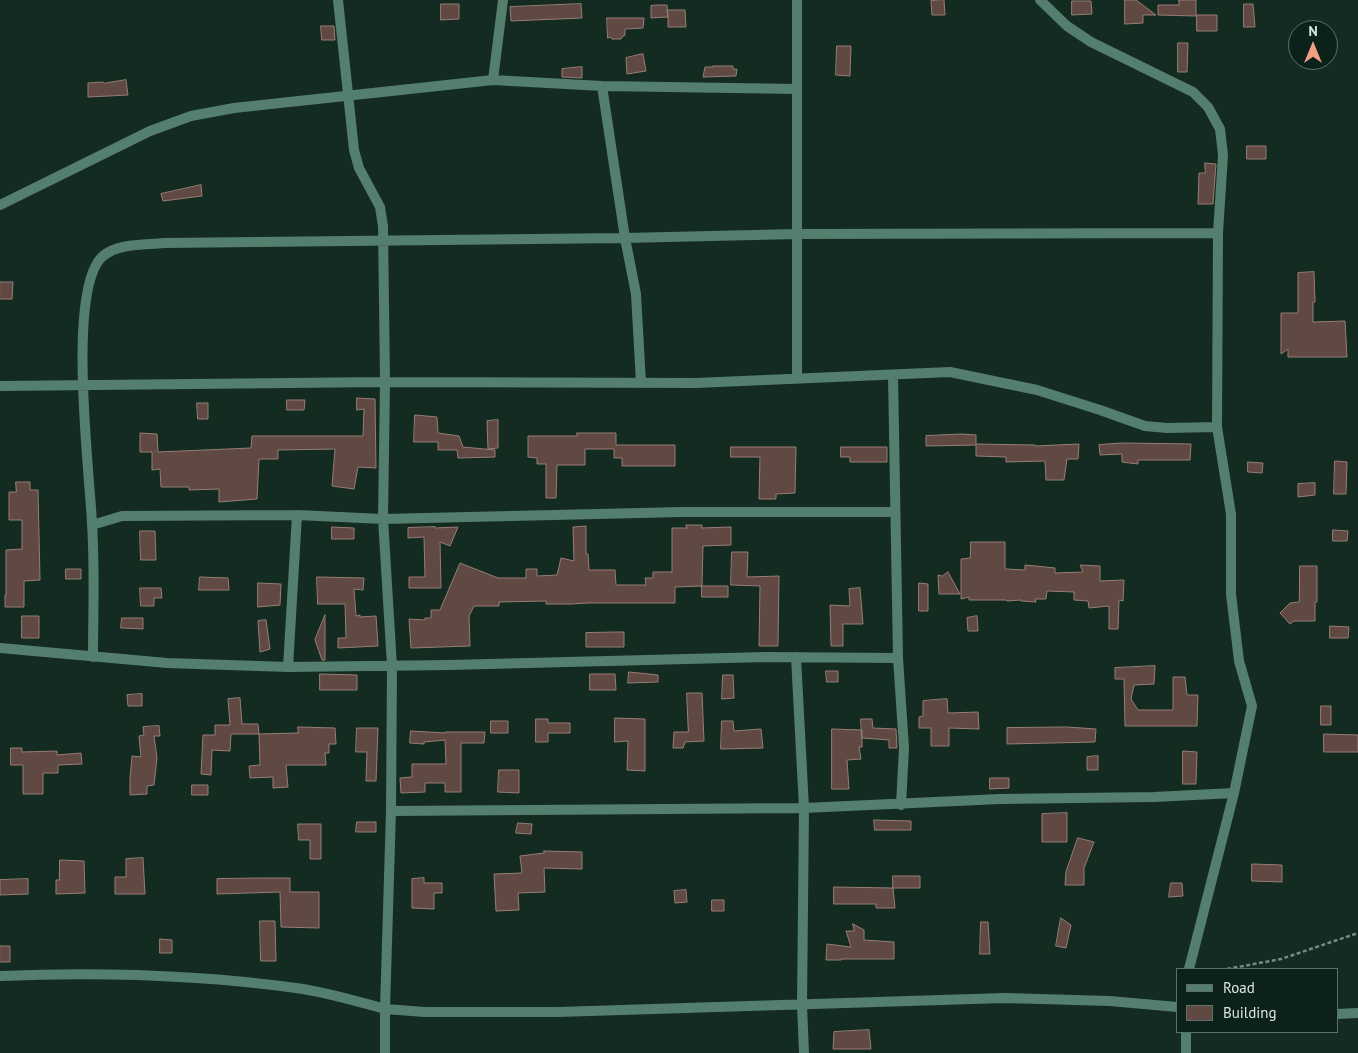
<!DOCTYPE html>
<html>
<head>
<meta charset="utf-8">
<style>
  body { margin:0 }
  #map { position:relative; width:1358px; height:1053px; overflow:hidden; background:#142b22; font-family:"PT Sans",sans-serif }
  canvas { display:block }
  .legend { position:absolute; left:1176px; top:968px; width:162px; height:65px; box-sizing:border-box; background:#0b2119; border:1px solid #5e7169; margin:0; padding:6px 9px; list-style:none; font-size:15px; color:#dae8e2 }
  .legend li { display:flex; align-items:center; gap:10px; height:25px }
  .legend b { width:25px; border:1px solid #5e7169 }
  .north { position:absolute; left:1288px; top:20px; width:50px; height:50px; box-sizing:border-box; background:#0b2119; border:1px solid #5e7169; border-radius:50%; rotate:0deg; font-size:14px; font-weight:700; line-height:20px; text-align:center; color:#dae8e2 }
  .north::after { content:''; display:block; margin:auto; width:18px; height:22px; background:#f39f84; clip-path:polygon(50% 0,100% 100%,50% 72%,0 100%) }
</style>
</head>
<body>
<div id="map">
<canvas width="1358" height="1053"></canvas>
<ul class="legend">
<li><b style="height:6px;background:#547e6d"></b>Road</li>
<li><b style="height:14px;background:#604942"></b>Building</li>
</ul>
<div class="north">N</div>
</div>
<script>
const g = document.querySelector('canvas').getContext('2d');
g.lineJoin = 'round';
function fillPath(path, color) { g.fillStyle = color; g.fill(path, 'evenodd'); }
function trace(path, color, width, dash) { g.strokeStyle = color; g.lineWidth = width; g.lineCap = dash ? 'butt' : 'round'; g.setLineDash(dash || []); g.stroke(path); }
const building = new Path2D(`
  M944,0L945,15H932L931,1Z
  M1125,0H1136L1156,15H1143V23L1125,24Z
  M1179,0H1196V16L1158,15V5H1179Z
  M1072,1H1091L1092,14L1072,15Z
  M441,4H459V19L441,20Z
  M581,4L582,18L511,21L510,7Z
  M1244,4H1253L1255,27H1244Z
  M656,5H667L668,17L667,10H685L686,27H668V17L651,18V6Z
  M1197,15H1217V31H1197Z
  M607,18H644L643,28L625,29V35L622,37L621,39H612L610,37L608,38Z
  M321,26H334L335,40H322Z
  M1178,43H1188L1187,72H1178Z
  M837,46H851L850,76L836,75Z
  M643,54L646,71L627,74L626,58Z
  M713,66H733V69H737L736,76L703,77L705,67H713Z
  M582,67V78L562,77V69Z
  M126,80L128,95L88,97V83L103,82L104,83Z
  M1247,146H1266V159H1247Z
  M1205,163L1216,164L1213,204H1198L1199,173H1205Z
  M201,185L202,196L163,201L161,194Z
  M1314,272L1315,302H1313V322L1345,321L1347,357H1288V349L1281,354V313H1298V273Z
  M0,282H13L12,299H0Z
  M357,398L375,399L376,468L358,467L354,489L332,486L335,449L278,450V459H259L257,499L219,502V489L189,490V487H161L160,469L152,470V452H140V433L157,434L158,452L251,448L252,436H363L364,409L357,410Z
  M287,400H305L304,410H287Z
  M197,403H208V419H198Z
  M415,415L437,417L438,433L459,436L463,447L495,450V457L458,458L457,450H438V442H414Z
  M498,420V448L488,449L487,421Z
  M577,433H616V445H675V466H622V458H614V449H585V465H557L556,498H546V464H537V458L528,457V436H577Z
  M962,434L976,435V444L1035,445V446L1079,444L1078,459H1067L1064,480H1046L1045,461L1006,462V457L976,456V445L926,446V436Z
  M1123,443L1191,444L1190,460H1138V464L1122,462V454L1100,455L1099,445Z
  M731,447H796L795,493L776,494V499H759L760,457H731Z
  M841,447H887V462H850V457H841Z
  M1335,461L1347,462L1346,494H1334Z
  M1248,462L1263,463L1262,473L1248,472Z
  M16,482H30V490H38L40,580L24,581V607H5V595H6V550L22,549V520H9V492H16Z
  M1315,483V495L1298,497V484Z
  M686,525H702V528L731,527V545L703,546L702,586L675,587V603H588L571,604H546V601L499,602V606H474L469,616L470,646L411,648L409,619L425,620V618H431V610H440L460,563L498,578H526V569H537V576L557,575L561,558L574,561L573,527L586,526V554H588L589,570H615L616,585H646L645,578H653V572H672V528H687Z
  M332,527L354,528V539H332Z
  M435,527V528L458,527L450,546L440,542L441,588H409V577H425L424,537L408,538V528Z
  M1333,530L1348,531L1347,541H1333Z
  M140,531H155L156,560H141Z
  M971,542H1005V569L1025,570V565L1036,566L1055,568V573L1083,572L1080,565L1100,566V581L1124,580L1123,601L1119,600L1118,629H1109V606L1089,608L1088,601L1074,600V592L1047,591L1046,599H1035L1036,602L1021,601V600L1007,601L1006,600H969V597L961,599V559L970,558Z
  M732,552H748L747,577L779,576L778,646H759L760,586L731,585Z
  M1300,566H1317V602H1315V621H1294L1290,624L1280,613L1290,603L1299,602Z
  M66,569H81V579H66Z
  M948,572L960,594H939L938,575L942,576Z
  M200,577L228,578L229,590H199Z
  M317,577L364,578L363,590L354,589L356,616L360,615V617L376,616L378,646L338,648V638H346L345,604H318Z
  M258,583L281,584L280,605L258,607Z
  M919,583L928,584V611H919Z
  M702,586H728V597H702Z
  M140,588H161L162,598H154V606H141Z
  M860,588L863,624H843V646H831L830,605L850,606L849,589Z
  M325,615V660H322L315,640Z
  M22,616H39V638H22Z
  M977,616L978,631H968L967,618Z
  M122,618H143V629L121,628Z
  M266,620L270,649L260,652L258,621Z
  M1330,626L1349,627L1348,638H1330Z
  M616,632H624V647H586V633Z
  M1155,666L1154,684L1134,685L1131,699L1138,710H1173V677H1185L1187,695H1198L1197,726H1125L1124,679H1115V668Z
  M826,671H838V682H827Z
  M629,672L658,675V682L628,683Z
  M320,674L357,675V690H320Z
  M590,674H615L616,690H590Z
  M723,675H733L734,698L722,699Z
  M687,693H702L704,741L685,742L683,748H673L674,732H688Z
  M142,694V706H128L127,695Z
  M240,698L242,724H258L259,734H231L230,751L212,750L211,775L201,774L203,735H215V725H230L228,699Z
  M947,699L948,713L978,712L979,729L949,728V746H931V728H919V717L923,716V701Z
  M1321,706H1331V725H1321Z
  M615,718L645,719V771L627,770L628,741L615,742Z
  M536,719H548V723H570V733H548V742H536Z
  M861,719H872L873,728L896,729L897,748H889V740L862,738Z
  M491,721H508V733H491Z
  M722,721H733L734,731L761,729L763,748L721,749Z
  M159,726L160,736H154L157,758L154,785L147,786V794L130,795V779L132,756L141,757L139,736L144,735L143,727Z
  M298,727L335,728L336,744H329V753H325L326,765H286L288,787L273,788V777L250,778L249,766L260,765L259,734L298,733Z
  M1067,727L1096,729L1095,742L1007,744V728Z
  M357,728H378L376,781H366L367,752H356Z
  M832,729L862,730V747H859L861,759L847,760L849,789H832Z
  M411,731L445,733V732H485L484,743H461V792H445V783H425V792L401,793L400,778L412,777V764H446L445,740L424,742V744L410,743Z
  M1324,734L1358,735V752H1324Z
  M11,748H22V752L57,751V755L81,753L82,764L58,765V773H43V794H23V765H11Z
  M1183,751L1197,752L1196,784H1183Z
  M1098,756V770H1087V757Z
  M499,770H519V793L498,792Z
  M990,778H1009V788L990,789Z
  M192,785H208V795H192Z
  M1067,813V842H1042V814Z
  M874,820L911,821V830H875Z
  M357,822H376V832H356Z
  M518,823L532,824L531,834L516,833Z
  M298,824H321V859H310V840H299Z
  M1078,838L1094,842L1084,868V885H1065L1066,872Z
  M544,851L582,852V869L544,868L545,892L518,893L519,910L496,911L494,874L522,873L520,856L544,853Z
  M143,858L145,894H115V877H126V859Z
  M60,860L84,861L85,893L56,894V880H59Z
  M1252,864L1282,865V882L1252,881Z
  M893,876H920V888H893Z
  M260,878H290V892H319V928L281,927L280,892L217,894V879Z
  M424,878V883H442V893H434V909L412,908V879Z
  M28,879V894L0,895V880Z
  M1171,883H1182L1183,896L1169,897Z
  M834,887L893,888L895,908H876V904H834Z
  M686,890L687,902L675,903L674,891Z
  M712,900H724V911H712Z
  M1061,918L1071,925L1066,948L1056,946Z
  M260,921H275L276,961H261Z
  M981,922H988L990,954H980Z
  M853,924L864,930V940L894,942V959H841V960H826L827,944L851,947L846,931H854Z
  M160,939L172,940V953H160Z
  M0,946H10V962H0Z
  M869,1030L871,1049H833L834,1032Z`);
fillPath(building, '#604942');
trace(building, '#967e76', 1);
trace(new Path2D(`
  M1227,969L1281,959L1358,933`), '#778a82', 2.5, [4, 2.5]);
trace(new Path2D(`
  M797,0V379
  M1040,0L1067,26L1091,42L1193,92L1208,107L1220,129L1223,155L1218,233L1217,427L1231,514V594L1239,661L1252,706L1234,793L1189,969
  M493,80L503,0
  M602,86L625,238L636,294L641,383
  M0,205L150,131L191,116L234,108L493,80L602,86L797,89
  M893,375L898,658L904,748L901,805
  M0,386L385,382L696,383L950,372L1037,390L1100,410L1145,426L1167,428L1217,427
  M92,525L122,516L297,515L383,519L682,512H895
  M0,648L167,663L288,667L449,665L766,657L898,658
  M93,657C93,613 95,568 92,524C90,474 66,288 103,256C119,243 144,245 164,243L625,238L797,234L1218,233
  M796,657L804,808L802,1005L804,1053
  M288,667L297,515
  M391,811L804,808L1000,799L1154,797L1234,793
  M0,976C97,972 200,975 296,988C326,992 356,1001 385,1009L391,811L392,666L383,519L385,382L383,226L380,207L359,168L354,150L338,0
  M1337,1014L1358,1013
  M1186,1032V1053
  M385,1053V1009L425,1012H558L1005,998L1110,1001L1177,1007`), '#547e6d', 10);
</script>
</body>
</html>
